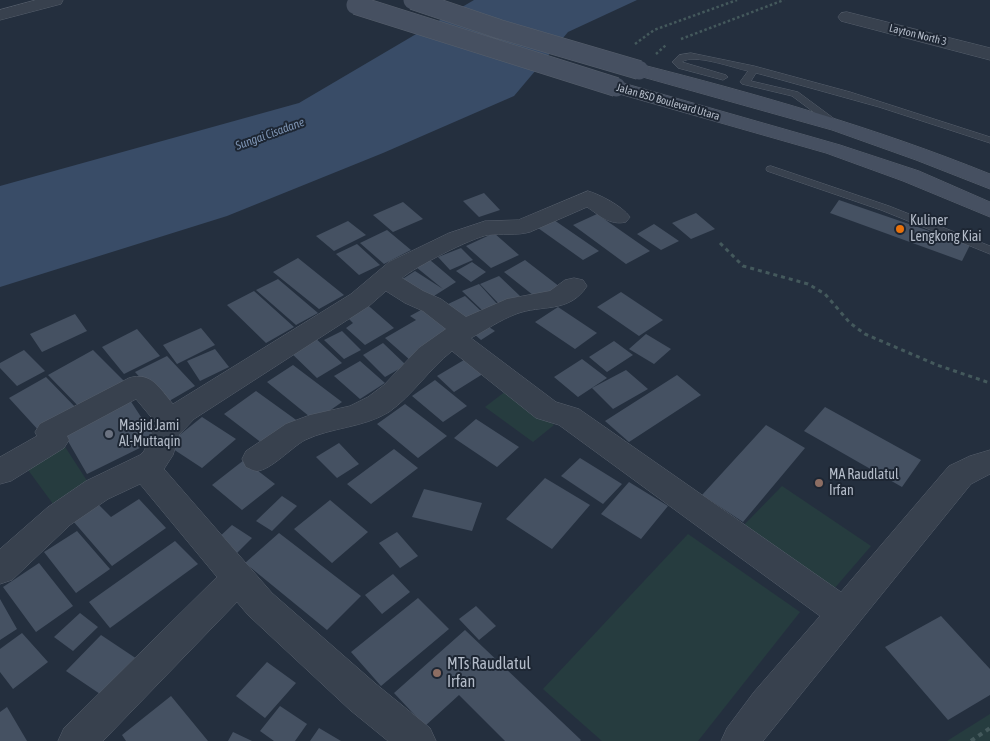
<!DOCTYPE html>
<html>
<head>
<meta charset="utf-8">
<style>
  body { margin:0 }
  canvas { display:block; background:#242f3e }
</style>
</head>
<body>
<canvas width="990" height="741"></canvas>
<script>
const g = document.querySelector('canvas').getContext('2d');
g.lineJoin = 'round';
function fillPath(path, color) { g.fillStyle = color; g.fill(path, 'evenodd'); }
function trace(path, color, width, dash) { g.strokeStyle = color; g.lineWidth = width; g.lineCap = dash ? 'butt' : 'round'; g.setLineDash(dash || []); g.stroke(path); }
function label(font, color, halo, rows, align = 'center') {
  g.font = font + ' "Asap Condensed",sans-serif'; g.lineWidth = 4; g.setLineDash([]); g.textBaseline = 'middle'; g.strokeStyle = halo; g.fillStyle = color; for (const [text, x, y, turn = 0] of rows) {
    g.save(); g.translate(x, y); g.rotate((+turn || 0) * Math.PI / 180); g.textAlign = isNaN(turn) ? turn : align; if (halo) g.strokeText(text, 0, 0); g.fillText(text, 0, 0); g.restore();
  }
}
fillPath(new Path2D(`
  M506,391L554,425L533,442L485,407Z
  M60,439L91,487L56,508L23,463Z
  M782,486L871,546L833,590L744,525Z
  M688,534L800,612L698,741H602L543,689Z
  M990,714V741H947Z`), '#263c3f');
fillPath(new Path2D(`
  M474,0H637L568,32L514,96L383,153L227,216L0,287V186L299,103Z`), '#394c67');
fillPath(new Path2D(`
  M484,193L500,210L479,217L463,201Z
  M839,200L970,245L962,261L830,213Z
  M403,202L423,219L393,232L373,215Z
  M696,213L715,229L691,239L672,223Z
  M597,214L650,251L626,264L573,225Z
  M554,220L599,251L583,260L538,228Z
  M348,221L366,235L334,251L316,236Z
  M654,224L679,241L661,250L637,234Z
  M387,230L411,250L384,264L360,243Z
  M494,233L519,255L491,268L466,246Z
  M357,244L380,265L359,275L336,254Z
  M461,248L473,260L450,270L438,257Z
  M298,258L344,295L319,309L273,272Z
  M430,260L456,282L426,301L398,282L415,271L443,289L416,267Z
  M525,260L560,287L538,299L504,272Z
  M472,262L486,272L471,282L456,271Z
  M499,276L520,296L500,305L480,284Z
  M278,279L318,313L296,325L256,290Z
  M479,284L498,305L484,312L462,291Z
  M254,291L294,327L266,343L227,305Z
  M621,292L663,320L639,336L597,307Z
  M465,296L481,311L462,320L446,305Z
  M363,301L394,328L365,345L346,328L353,323L342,312Z
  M430,305L461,330L410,360L385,338L416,320L410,316Z
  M558,307L597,333L575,349L535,322Z
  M75,314L87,331L42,352L30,334Z
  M486,325L495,331L481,340L473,333Z
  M201,328L215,345L177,364L163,345Z
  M137,329L160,356L124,374L102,347Z
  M342,331L361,350L344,359L324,340Z
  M646,334L671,349L654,364L629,349Z
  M312,335L342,363L317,378L287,349Z
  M614,341L633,355L607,372L589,357Z
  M383,343L406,365L385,377L363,355Z
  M215,349L229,367L200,381L187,361Z
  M24,350L45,371L17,386L0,368V363Z
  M93,350L127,384L82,410L48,375Z
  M167,356L195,386L164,404L135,372Z
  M469,357L486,372L454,392L437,376Z
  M582,359L607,378L578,397L554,377Z
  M360,361L385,383L360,399L334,376Z
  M293,365L342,402L315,421L267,382Z
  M626,370L648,389L613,409L592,388Z
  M677,375L701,395L629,442L605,421Z
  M46,377L79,411L41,433L9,398Z
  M435,380L467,406L443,422L412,396Z
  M256,391L299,422L267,447L224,414Z
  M128,397L156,440L87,474L61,429Z
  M405,404L447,436L418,458L377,424Z
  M825,407L921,460L902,487L804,431Z
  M202,417L236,439L202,468L167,445Z
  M476,419L519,447L497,467L454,438Z
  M766,425L805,448L743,522L702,495Z
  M339,443L359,464L337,478L316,457Z
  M394,449L418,468L371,504L347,484Z
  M580,458L622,484L603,504L561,476Z
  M244,460L275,484L242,510L212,485Z
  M545,478L590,505L552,549L506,519Z
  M629,482L668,506L641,539L601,514Z
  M424,489L482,503L472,531L412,517Z
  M282,496L297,506L272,531L256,521Z
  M139,499L166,528L112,566L73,521L99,505L111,517Z
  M330,500L368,532L332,563L294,529Z
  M232,525L252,538L236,554L216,540Z
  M77,531L110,569L76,593L44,552Z
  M397,532L418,556L400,568L379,543Z
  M279,533L361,596L327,630L245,563Z
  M175,541L198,564L110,628L89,602Z
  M39,563L73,606L36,632L3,587Z
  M393,574L410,592L382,614L365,595Z
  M418,598L449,629L381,686L351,652Z
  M0,599L17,629L0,640Z
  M476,606L496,626L479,640L459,619Z
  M80,613L98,627L73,651L54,637Z
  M941,616L990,669V695L948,720L885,647Z
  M465,630L581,740L580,741H505L459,695L425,726L394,693Z
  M22,633L48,662L13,689L0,672V649Z
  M101,635L140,661L106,698L66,671Z
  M267,662L296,683L265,718L236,696Z
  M171,696L208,741H126L122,735Z
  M280,706L307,724L295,741H274L260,731Z
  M7,707L27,741H0V712Z
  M319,728L341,741H310Z
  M233,732L252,741H228Z`), '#455162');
const service = new Path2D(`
  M691,53L754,66L850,92L990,137V143L879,107L771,77L756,73L751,81L798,92L844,126L843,128H835L792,96L742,84L740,82L748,71C734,68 693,53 682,62L726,75L728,77L723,80L678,68L672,62L679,55Z
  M771,166L889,206L990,246V254L881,210L767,171L766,169L767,167Z`);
const minor = new Path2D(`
  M36,0H63L61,4L0,20V10Z
  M847,12L990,48V60L841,21L838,17L841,13Z
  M588,191C601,195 622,206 630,217L626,222C610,226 599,215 587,207L530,232C516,236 502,233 488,235C471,238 415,267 402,278L423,291L441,299L466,317L507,299L550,291L565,280L574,278L583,280L587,286C569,314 542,304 516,314C500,320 486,330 471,338L556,402L579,409L841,592L949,466L970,456L990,450V474L971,484L763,741H721L727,728L754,692L820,616L559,425L536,418L452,351C429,369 413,395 389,412C363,428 332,427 305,440C292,447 271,470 257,471C254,471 249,468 246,467L242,459L246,451L286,424L310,415L350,406L368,397L384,385L419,348L446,329L423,311L405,303L386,291L369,306L194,419L179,435L173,455L164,469L272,593L376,684L430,728L436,741H388L350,710L248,615L237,602L103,741H58L64,728L217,577L140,484L108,499L70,525L12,580L0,584V549L48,507L86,481L140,455L144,451L156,423L136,399L67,436L69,440L64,448L11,481L0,484V457L37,436L35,432L40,424L129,378C151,371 160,389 173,404L351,294L389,262L449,233L485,221L518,220Z`);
const secondary = new Path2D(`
  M639,64C758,94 876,128 990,174V189L916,160L832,130L632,74L630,70L632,66Z
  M616,81L840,145L919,171L990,202V217L903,181L826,153L609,91L606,87L609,83Z`);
trace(service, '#565f6c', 1);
trace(minor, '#565f6c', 1);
trace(secondary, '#565f6c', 1);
trace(new Path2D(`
  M681,39L784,0
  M635,44L654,30L737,0
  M656,54L666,45`), '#44595c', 2.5, [2.5, 2.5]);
trace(new Path2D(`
  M720,243L743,266L808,284L825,294L850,323L865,334L937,365L990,383`), '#44595c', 3, [4, 4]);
trace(new Path2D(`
  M971,741L990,728`), '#44595c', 4, [4.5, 4.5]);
fillPath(service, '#38414e');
fillPath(minor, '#38414e');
fillPath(secondary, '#465061');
const secondaryBridge = new Path2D(`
  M413,0L499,29L639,70
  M356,5L616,87`);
trace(secondaryBridge, '#565f6c', 20, []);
trace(secondaryBridge, '#465061', 19);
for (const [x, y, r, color] of [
  [900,229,5,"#e8710a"],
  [109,434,5,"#6b7280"],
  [819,483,5,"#8d6e63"],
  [437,673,5,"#8d6e63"]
]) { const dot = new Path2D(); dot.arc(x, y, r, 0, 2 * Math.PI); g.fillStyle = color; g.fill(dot); trace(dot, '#1d2633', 2); }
label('11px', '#b4bcc9', '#1d2633', [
  ["Layton North 3",918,35,14],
  ["Jalan BSD Boulevard Utara",668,102,16]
]);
label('italic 12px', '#7c92b1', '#1d2633', [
  ["Sungai Cisadane",270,134,-20]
]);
label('14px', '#b4bcc9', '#1d2633', [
  ["Kuliner",910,221],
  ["Lengkong Kiai",910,237],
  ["Masjid Jami",119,426],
  ["Al-Muttaqin",119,442],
  ["MA Raudlatul",829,475],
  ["Irfan",829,491]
], 'left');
label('16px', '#b4bcc9', '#1d2633', [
  ["MTs Raudlatul",447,664],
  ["Irfan",447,682]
], 'left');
</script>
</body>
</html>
